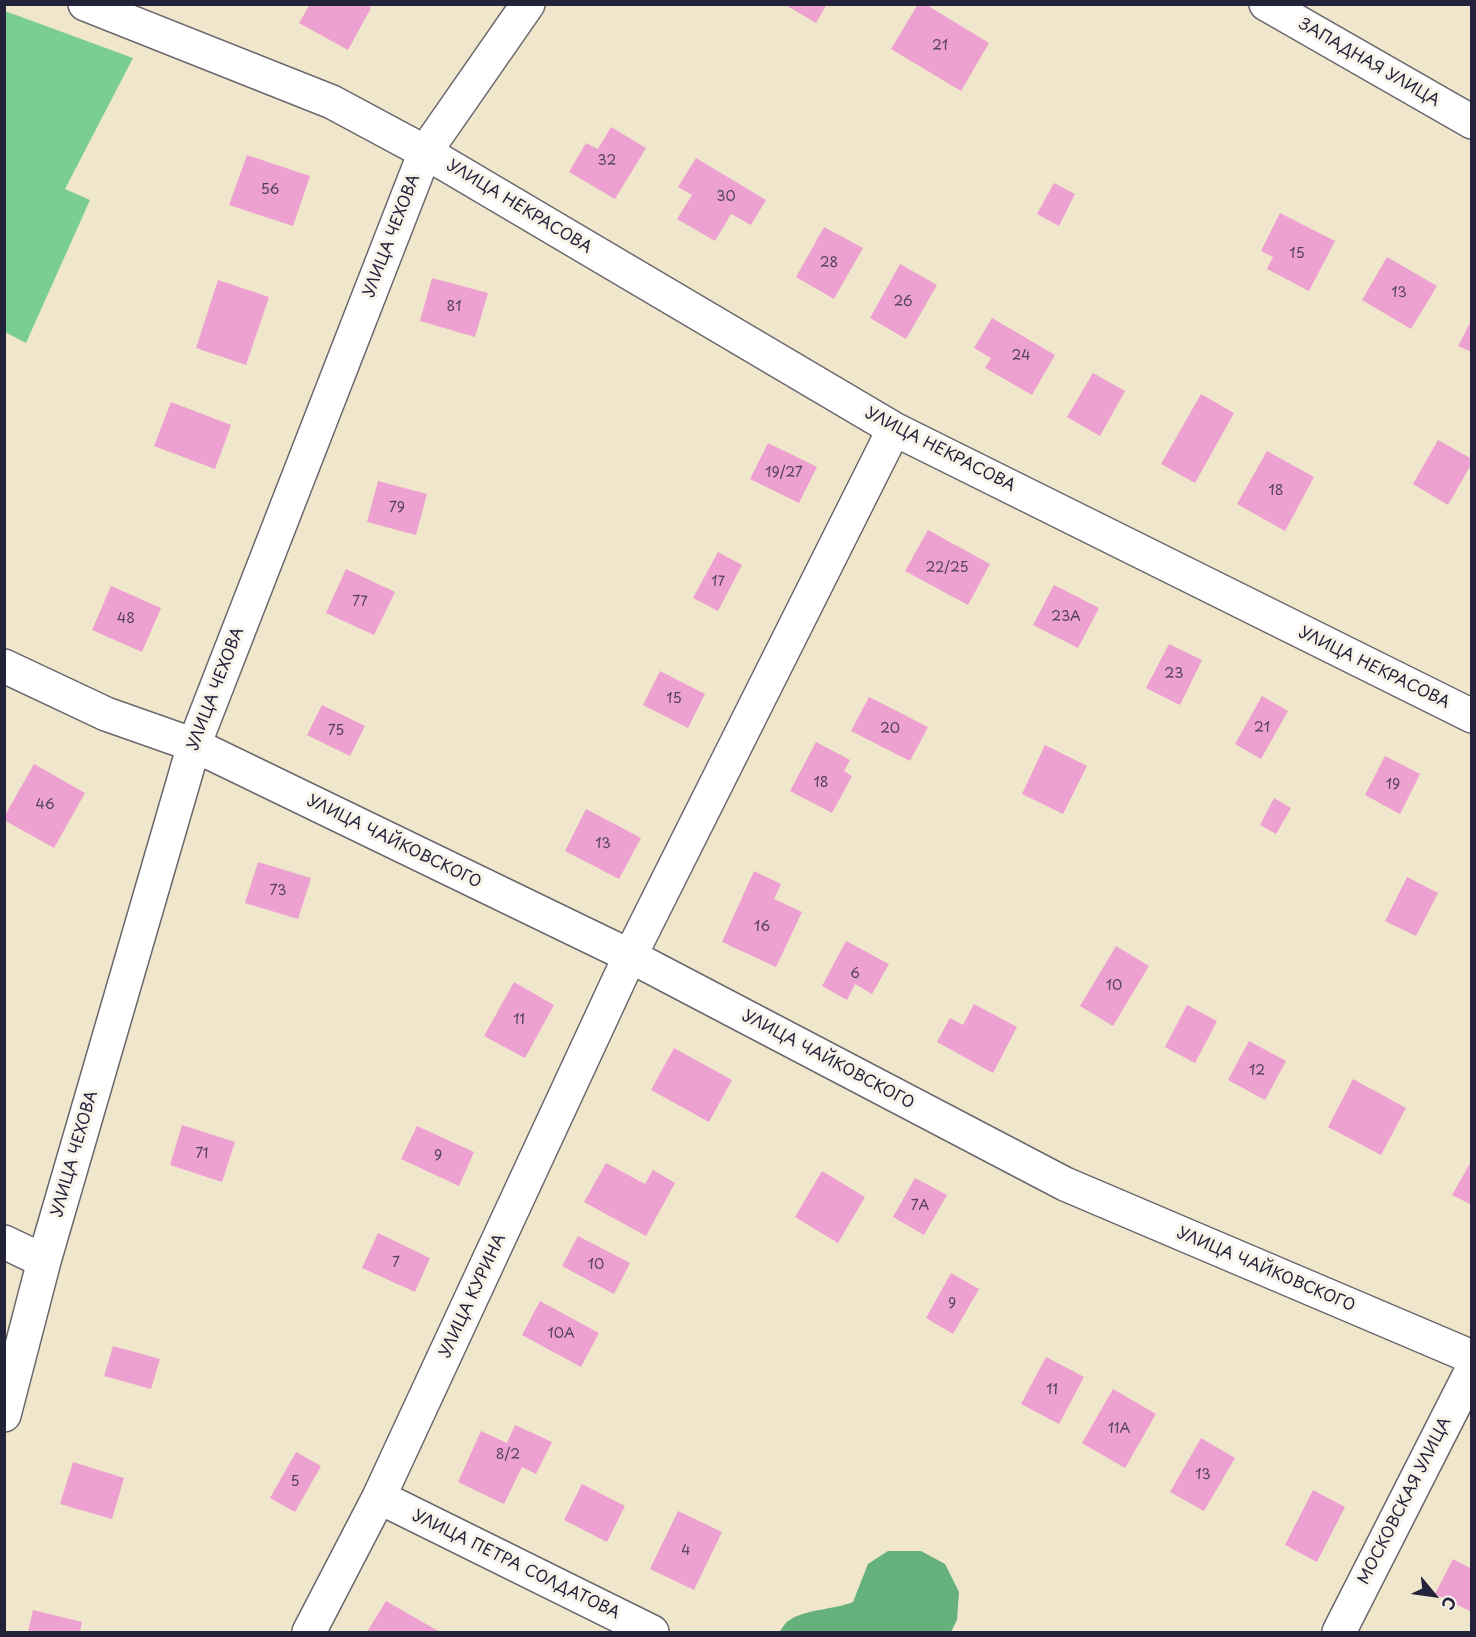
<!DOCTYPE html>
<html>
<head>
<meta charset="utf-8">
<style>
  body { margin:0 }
  #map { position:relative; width:1476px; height:1637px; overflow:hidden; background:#efe6cb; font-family:"Playpen Sans",sans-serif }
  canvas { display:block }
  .frame { position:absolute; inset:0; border:6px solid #22223b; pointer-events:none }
  .north { position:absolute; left:1404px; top:1565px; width:60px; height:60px; -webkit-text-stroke:4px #f7f3e8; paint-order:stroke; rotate:119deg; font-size:16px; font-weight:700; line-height:24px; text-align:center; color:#22223b }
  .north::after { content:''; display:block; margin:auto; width:21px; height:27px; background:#22223b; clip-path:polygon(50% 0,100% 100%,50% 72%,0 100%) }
</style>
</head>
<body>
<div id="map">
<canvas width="1476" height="1637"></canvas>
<div class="frame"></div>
<div class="north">С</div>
</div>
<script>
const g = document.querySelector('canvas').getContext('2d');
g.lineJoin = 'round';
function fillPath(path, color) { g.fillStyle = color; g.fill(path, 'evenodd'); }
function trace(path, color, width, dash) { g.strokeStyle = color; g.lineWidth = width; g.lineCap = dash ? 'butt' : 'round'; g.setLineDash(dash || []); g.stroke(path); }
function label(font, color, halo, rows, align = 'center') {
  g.font = font + ' "Playpen Sans",sans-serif'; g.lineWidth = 6; g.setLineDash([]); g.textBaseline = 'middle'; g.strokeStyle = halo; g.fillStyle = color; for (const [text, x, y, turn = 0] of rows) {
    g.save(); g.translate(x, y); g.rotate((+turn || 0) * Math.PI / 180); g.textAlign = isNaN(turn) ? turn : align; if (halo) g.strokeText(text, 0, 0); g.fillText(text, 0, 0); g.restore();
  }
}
fillPath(new Path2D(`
  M5,11L133,58L65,189L90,200L26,343L5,332Z`), '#7bce91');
fillPath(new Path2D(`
  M888,1551H921L945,1564L959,1592L957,1620L951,1632H779C782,1629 785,1623 788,1621C805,1609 833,1610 853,1602L868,1564Z`), '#64b17b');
fillPath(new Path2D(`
  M310,4H366L371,8L348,50L299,23Z
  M784,4H827L816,23Z
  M918,4H925L989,43L961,91L891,49Z
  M611,127L646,148L615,199L569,172L586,143L598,149Z
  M247,155L310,176L293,226L229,205Z
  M696,158L766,200L751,225L731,214L715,241L677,219L692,195L678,187Z
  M1054,183L1075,194L1059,226L1037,214Z
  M1280,213L1335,241L1309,291L1267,269L1273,257L1261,251Z
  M824,227L863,248L834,299L796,277Z
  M1387,257L1437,286L1411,329L1362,300Z
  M900,264L937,285L906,339L870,318Z
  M432,278L488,293L475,337L420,321Z
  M218,280L269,297L246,365L196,348Z
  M992,318L1055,355L1032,395L985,368L991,358L974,348Z
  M1472,319V352L1458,346Z
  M1093,373L1125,391L1100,436L1067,417Z
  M1201,394L1234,413L1195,483L1161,464Z
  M171,402L231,425L215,469L154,446Z
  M1438,440L1472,459V463L1448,505L1413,484Z
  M768,443L817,467L799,503L750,479Z
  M1267,451L1314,477L1285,531L1237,504Z
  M378,481L427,494L416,535L367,522Z
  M928,530L990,564L968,605L905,571Z
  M718,552L742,565L718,611L693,598Z
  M346,569L395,592L374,635L326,613Z
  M1054,585L1099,608L1078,648L1033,625Z
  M111,586L161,608L142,652L92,630Z
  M1169,644L1202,660L1180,705L1146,688Z
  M660,671L705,694L688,728L643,705Z
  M1262,696L1288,711L1261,759L1235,744Z
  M869,697L928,727L910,761L851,731Z
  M322,705L365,726L350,756L307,735Z
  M816,742L850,760L844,771L852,776L832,813L790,791Z
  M1045,745L1087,766L1063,814L1022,794Z
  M1385,756L1420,774L1400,814L1365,795Z
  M34,764L85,793L54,848L4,820V817Z
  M1274,798L1291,808L1276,834L1260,825Z
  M586,809L641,838L619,879L565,851Z
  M258,862L311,878L298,919L245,903Z
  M754,871L781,884L774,899L802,912L776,967L722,942Z
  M1407,877L1438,893L1416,936L1385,921Z
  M846,941L889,964L872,994L855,984L847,1000L822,986Z
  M1116,946L1149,966L1113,1026L1080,1006Z
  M514,982L554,1005L525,1058L484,1036Z
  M974,1004L1017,1027L993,1073L937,1042L950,1018L963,1025Z
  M1187,1005L1217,1021L1195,1063L1165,1047Z
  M1249,1041L1286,1061L1265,1100L1228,1080Z
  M674,1048L732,1080L709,1122L651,1090Z
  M1353,1079L1406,1108L1381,1155L1328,1127Z
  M182,1125L235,1142L222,1182L170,1165Z
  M417,1126L474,1152L459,1186L401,1159Z
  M1472,1160V1205L1452,1195Z
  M606,1163L645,1184L653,1170L675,1183L646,1236L584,1202Z
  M822,1171L865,1197L838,1243L795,1217Z
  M915,1178L947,1195L924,1235L893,1217Z
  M378,1233L430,1258L415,1292L362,1268Z
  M578,1236L630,1263L614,1294L562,1266Z
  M951,1273L979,1289L953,1334L926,1318Z
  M540,1301L599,1333L581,1367L522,1335Z
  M113,1346L160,1359L151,1389L104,1376Z
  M1046,1357L1084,1377L1059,1424L1021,1404Z
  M1113,1389L1156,1414L1125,1468L1082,1443Z
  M515,1425L552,1442L536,1474L522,1467L504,1504L458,1482L481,1431L507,1443Z
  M1201,1438L1235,1458L1204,1511L1170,1492Z
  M296,1452L321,1466L295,1512L270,1498Z
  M73,1462L124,1478L112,1519L60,1504Z
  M582,1484L625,1506L607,1542L564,1520Z
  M1313,1490L1345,1507L1317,1562L1285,1545Z
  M678,1511L722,1532L694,1590L650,1569Z
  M1453,1559L1472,1569V1612L1435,1594Z
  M386,1601L440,1632H367Z
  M33,1610L82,1622L80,1632H28Z`), '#eda1d0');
const minor = new Path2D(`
  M85,4L332,102L425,152L894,429L1472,716
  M1266,4L1472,122
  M4,666L106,714L194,745L630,956L1065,1184L1472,1357
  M4,1242L44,1261
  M4,1415L44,1261L194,745L425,152L528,4
  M379,1497L652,1632
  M309,1632L379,1497L630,956L894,429
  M1339,1632L1472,1370`);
trace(minor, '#6a676d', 36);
trace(minor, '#fff', 33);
label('14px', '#554260', null, [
  ["21",940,46],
  ["32",607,161],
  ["56",270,190],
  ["30",726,197],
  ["15",1297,254],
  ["28",829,263],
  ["13",1399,293],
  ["26",903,302],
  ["81",454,307],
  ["24",1021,356],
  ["19/27",784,473],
  ["18",1276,491],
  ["79",397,508],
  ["22/25",947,568],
  ["17",718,582],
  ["77",360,602],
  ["23А",1066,617],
  ["48",126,619],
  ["23",1174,674],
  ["15",674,699],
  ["21",1262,728],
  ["20",890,729],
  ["75",336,731],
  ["18",821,783],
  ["19",1393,785],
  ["46",45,805],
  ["13",603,844],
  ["73",278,891],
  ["16",762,927],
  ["6",855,974],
  ["10",1114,986],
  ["11",519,1020],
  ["12",1257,1071],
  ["71",202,1154],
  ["9",438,1156],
  ["7А",920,1206],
  ["7",396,1263],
  ["10",596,1265],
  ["9",952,1304],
  ["10А",561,1334],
  ["11",1052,1390],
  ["11А",1119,1429],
  ["8/2",508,1455],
  ["13",1203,1475],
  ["5",295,1482],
  ["4",686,1551]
]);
label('16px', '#22223b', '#f7f3e8', [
  ["ЗАПАДНАЯ УЛИЦА",1369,63,30],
  ["УЛИЦА НЕКРАСОВА",519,207,31],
  ["УЛИЦА ЧЕХОВА",392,236,-69],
  ["УЛИЦА НЕКРАСОВА",940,450,27],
  ["УЛИЦА НЕКРАСОВА",1374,668,26],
  ["УЛИЦА ЧЕХОВА",216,689,-69],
  ["УЛИЦА ЧАЙКОВСКОГО",394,842,26],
  ["УЛИЦА ЧАЙКОВСКОГО",828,1060,28],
  ["УЛИЦА ЧЕХОВА",75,1154,-74],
  ["УЛИЦА ЧАЙКОВСКОГО",1266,1270,23],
  ["УЛИЦА КУРИНА",473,1296,-65],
  ["МОСКОВСКАЯ УЛИЦА",1405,1501,-63],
  ["УЛИЦА ПЕТРА СОЛДАТОВА",516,1565,26]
]);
</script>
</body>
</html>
